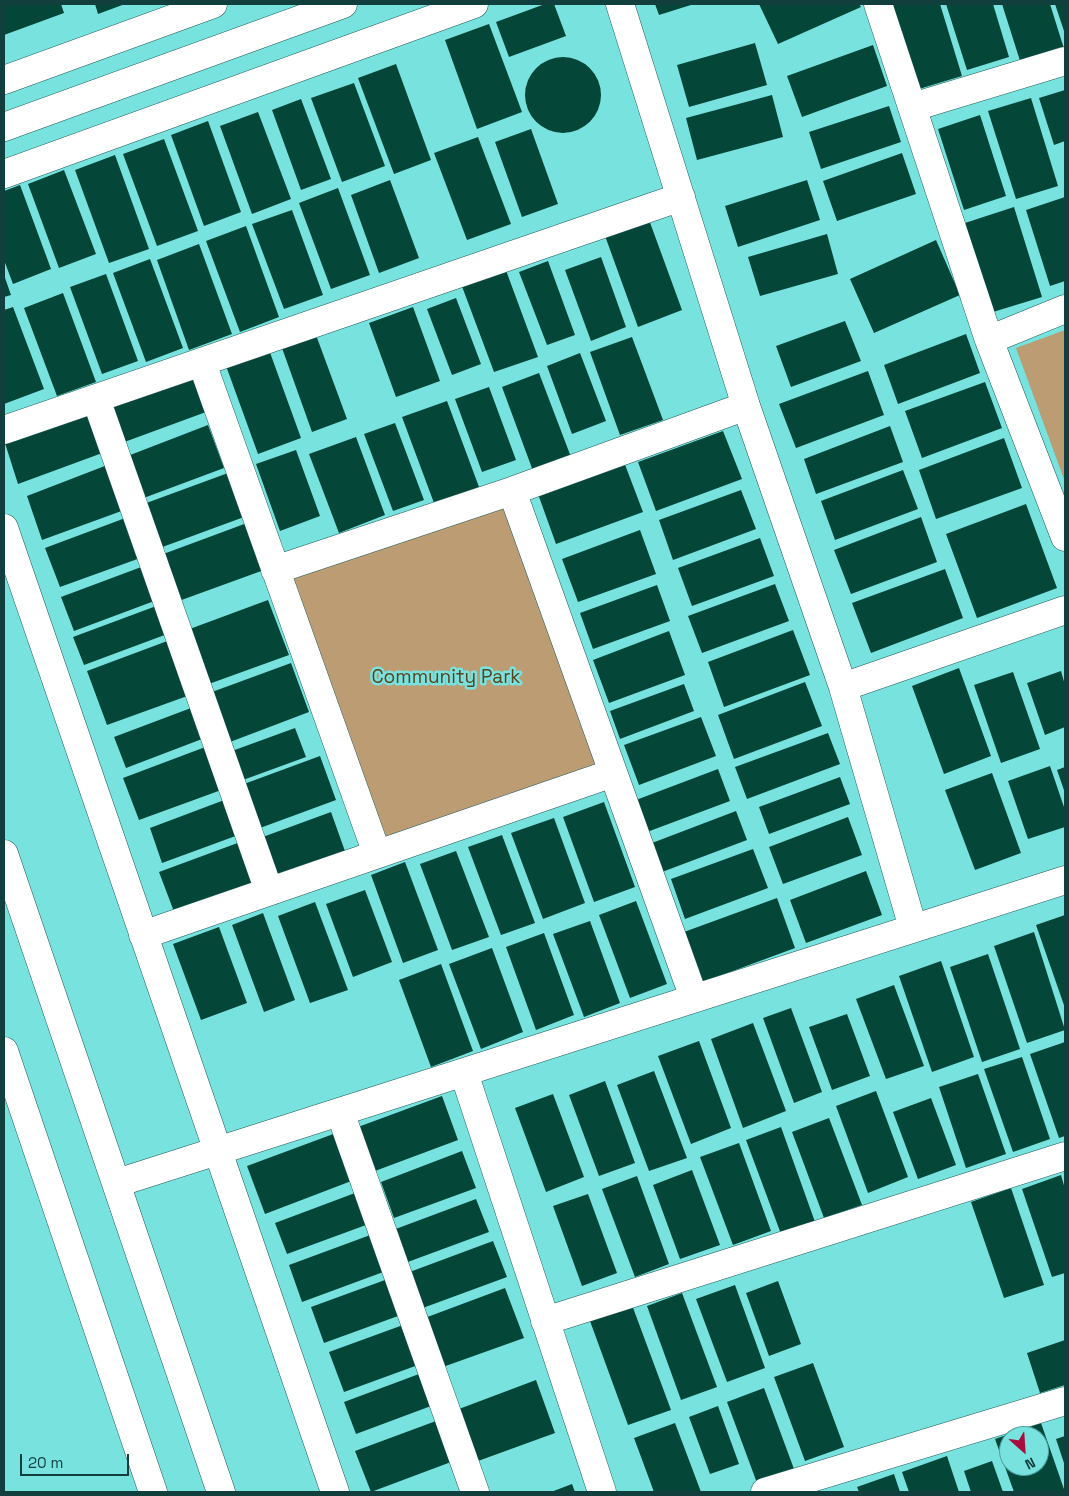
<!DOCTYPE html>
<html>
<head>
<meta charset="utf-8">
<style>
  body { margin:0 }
  #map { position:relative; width:1069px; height:1496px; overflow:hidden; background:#78e2df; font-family:"Space Grotesk",sans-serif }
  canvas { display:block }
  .frame { position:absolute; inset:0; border:5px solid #113f3e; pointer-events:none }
  .north { position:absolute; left:999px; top:1426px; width:50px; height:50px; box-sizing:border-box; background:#78e2df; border:1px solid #4fa19f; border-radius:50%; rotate:154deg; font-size:14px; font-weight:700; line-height:20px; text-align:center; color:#113f3e }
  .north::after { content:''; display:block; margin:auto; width:18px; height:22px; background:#a70e3c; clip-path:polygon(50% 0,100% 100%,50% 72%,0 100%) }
  .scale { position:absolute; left:20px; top:1454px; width:109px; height:22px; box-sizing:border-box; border:2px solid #113f3e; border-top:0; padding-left:6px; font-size:15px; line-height:18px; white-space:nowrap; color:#113f3e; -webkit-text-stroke:4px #78e2df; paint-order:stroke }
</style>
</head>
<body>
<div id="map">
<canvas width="1069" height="1496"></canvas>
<div class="frame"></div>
<div class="north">N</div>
<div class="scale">20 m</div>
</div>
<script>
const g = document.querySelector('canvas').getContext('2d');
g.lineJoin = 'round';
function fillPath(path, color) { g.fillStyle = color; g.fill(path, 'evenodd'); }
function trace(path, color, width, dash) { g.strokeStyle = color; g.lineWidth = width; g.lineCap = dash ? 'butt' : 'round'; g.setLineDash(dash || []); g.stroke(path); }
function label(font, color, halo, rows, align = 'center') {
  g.font = font + ' "Space Grotesk",sans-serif'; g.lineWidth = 5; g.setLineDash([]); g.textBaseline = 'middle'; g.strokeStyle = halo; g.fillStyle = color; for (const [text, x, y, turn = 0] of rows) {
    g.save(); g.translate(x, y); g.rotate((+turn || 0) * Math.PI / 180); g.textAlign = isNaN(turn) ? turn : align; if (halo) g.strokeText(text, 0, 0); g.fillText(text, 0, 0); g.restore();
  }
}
fillPath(new Path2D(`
  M1065,330V482L1016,348Z
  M512,491L613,773L377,854L275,570Z`), '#bc9c73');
fillPath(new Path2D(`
  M4,4H61L64,13L4,35Z
  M95,4H125L98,14Z
  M545,4H554L566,36L509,57L496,22Z
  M655,4H694L659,15Z
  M759,4H859L861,7L778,44Z
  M898,4H940L962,76L919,89L892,6Z
  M946,4H993L1009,57L967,70Z
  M1002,4H1050L1065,52L1022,67Z
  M1055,4H1065V34Z
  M489,24L522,112L477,129L445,40Z
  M755,43L767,85L689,107L677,65Z
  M873,45L887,86L802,117L787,76Z
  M525 95a38 38 0 1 1 76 0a38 38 0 1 1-76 0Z
  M396,64L431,160L394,174L358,78Z
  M354,83L385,166L342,182L311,98Z
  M1065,90V141L1054,145L1039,98Z
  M772,95L783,137L697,160L686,118Z
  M1031,98L1058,186L1016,199L988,111Z
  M301,99L331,179L301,190L272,110Z
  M889,106L901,142L821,169L809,132Z
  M258,112L291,199L252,214L220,126Z
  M980,115L1006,196L964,210L938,129Z
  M208,121L241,212L204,226L171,135Z
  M531,129L558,204L522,217L495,142Z
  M478,137L511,224L467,240L434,153Z
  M164,139L198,231L157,246L123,154Z
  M902,153L916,194L837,221L823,181Z
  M115,155L149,249L109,263L75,170Z
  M64,170L96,254L59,268L28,184Z
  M390,180L419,258L379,273L351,195Z
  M807,180L820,220L738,247L725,206Z
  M20,185L51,269L13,284L4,260V191Z
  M338,188L370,275L331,289L299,203Z
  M1065,197V281L1050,286L1026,210Z
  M1014,207L1042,297L993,312L965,223Z
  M292,210L323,295L284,309L252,224Z
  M648,217L682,310L638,327L604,233Z
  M246,226L279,317L240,332L206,241Z
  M827,234L838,274L760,296L748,257Z
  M936,240L960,295L874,333L850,279Z
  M199,244L232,334L189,350L157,260Z
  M601,257L626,327L591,341L565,270Z
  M150,259L183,348L146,362L113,273Z
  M548,261L575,335L547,345L519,272Z
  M504,265L538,357L494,372L460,281Z
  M106,274L138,361L102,374L70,287Z
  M4,275L11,295L4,297Z
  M63,293L96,382L57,396L24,308Z
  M456,298L481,364L452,375L427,309Z
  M13,307L44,389L4,404V310Z
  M413,307L440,381L396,397L369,323Z
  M845,321L861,361L791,387L776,346Z
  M966,334L980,373L898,404L884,365Z
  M316,335L347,419L312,432L282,348Z
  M632,337L663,420L620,435L590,352Z
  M268,347L301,438L258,454L225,363Z
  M580,353L606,421L572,434L547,366Z
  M191,371L206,412L119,444L104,404Z
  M868,371L884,415L796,448L779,404Z
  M539,373L571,457L533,471L502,387Z
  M985,382L1002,428L922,458L905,411Z
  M489,387L516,460L482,472L455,399Z
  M447,401L479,487L434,503L402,417Z
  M89,408L105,452L18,484L4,440Z
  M395,423L424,500L393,511L364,434Z
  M208,425L224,468L141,499L125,457Z
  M890,426L903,462L816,494L804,459Z
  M723,431L742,479L656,511L638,462Z
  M356,437L385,515L339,533L309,454Z
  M1004,438L1022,488L936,519L919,470Z
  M296,450L320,516L280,531L256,464Z
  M624,462L643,512L556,544L538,494Z
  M110,464L127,509L42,540L27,496Z
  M903,470L918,509L835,540L821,501Z
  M228,473L244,517L157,549L141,505Z
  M741,490L756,529L673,560L659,520Z
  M1026,504L1057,588L977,618L946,534Z
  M128,517L143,557L60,587L45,548Z
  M921,517L937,562L851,594L834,550Z
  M247,523L264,570L176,602L158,556Z
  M640,530L656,574L578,602L562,559Z
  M760,538L774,576L692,606L678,568Z
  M144,566L157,600L74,631L61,597Z
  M945,569L963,618L871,653L852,603Z
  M775,584L789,621L702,653L688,616Z
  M657,585L670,621L593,649L580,613Z
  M268,600L289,655L206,685L187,630Z
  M159,605L170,633L84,665L73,637Z
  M793,630L810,675L724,707L708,662Z
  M669,631L685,675L609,703L593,660Z
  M170,640L190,695L107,725L87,671Z
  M291,663L309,712L230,742L212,692Z
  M959,668L991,756L944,774L912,686Z
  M1061,671L1065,685V727L1045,735L1027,683Z
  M1013,672L1040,749L1001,763L974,685Z
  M805,682L822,726L734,759L718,715Z
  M684,684L694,711L620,739L610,711Z
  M191,708L202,739L126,768L114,737Z
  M701,717L716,756L639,785L624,745Z
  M295,728L306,757L243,780L232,751Z
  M828,733L840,764L747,799L735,767Z
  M208,746L224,789L139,820L123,778Z
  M320,756L336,800L260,828L244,784Z
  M1050,766L1065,810V827L1028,839L1008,781Z
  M1065,767V793L1057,770Z
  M718,769L730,801L647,832L636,800Z
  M992,773L1021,853L975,870L945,790Z
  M840,777L850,804L769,834L759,807Z
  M227,799L241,834L162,863L150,828Z
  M604,802L635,887L594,902L563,817Z
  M736,811L747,840L662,872L652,843Z
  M331,812L346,854L275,880L260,838Z
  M848,817L862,855L783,884L769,847Z
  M554,818L585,903L543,919L511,833Z
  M502,835L535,923L501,935L468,847Z
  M243,841L259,885L176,917L159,872Z
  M753,849L768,888L685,919L671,879Z
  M456,851L489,937L452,950L420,864Z
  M405,862L438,950L403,963L371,875Z
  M866,871L882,915L806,943L790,900Z
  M365,890L392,962L353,977L326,904Z
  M777,898L795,948L703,982L684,932Z
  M636,901L667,984L630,998L599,915Z
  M315,902L348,990L310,1003L278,916Z
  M263,913L295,1000L264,1012L232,925Z
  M1065,915V1008L1036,925Z
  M590,921L620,1003L584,1017L553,934Z
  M219,927L247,1003L201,1020L173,944Z
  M1034,932L1065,1030L1027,1043L994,946Z
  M544,933L574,1015L536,1030L506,947Z
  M492,948L523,1032L481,1049L449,964Z
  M988,954L1020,1049L982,1062L950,967Z
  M941,961L974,1057L932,1072L899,976Z
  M441,964L473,1051L431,1067L399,980Z
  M894,985L924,1066L886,1079L856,999Z
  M791,1008L822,1092L794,1103L763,1018Z
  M847,1014L870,1076L832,1090L809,1027Z
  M753,1023L786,1111L743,1128L711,1039Z
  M699,1041L731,1128L691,1144L658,1056Z
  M1065,1042V1136L1059,1138L1030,1054Z
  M1022,1057L1050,1139L1013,1152L984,1069Z
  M654,1071L687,1158L649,1171L617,1085Z
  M978,1074L1006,1154L966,1168L939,1087Z
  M605,1081L635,1163L599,1176L569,1095Z
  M876,1091L908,1177L868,1193L836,1106Z
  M553,1094L584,1177L546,1192L515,1108Z
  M442,1096L458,1140L375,1171L358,1127Z
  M931,1098L956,1165L918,1179L893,1112Z
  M829,1118L862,1205L824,1218L792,1132Z
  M781,1127L815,1222L781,1234L746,1140Z
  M336,1133L354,1180L265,1214L247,1166Z
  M739,1143L771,1231L733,1245L700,1157Z
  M462,1151L476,1188L394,1218L381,1182Z
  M692,1170L720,1245L680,1259L653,1185Z
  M1061,1175L1065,1189V1273L1052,1277L1022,1189Z
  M637,1176L669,1264L635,1277L602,1189Z
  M1011,1188L1044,1285L1004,1298L971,1202Z
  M355,1193L366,1225L287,1254L275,1223Z
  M588,1194L617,1273L582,1286L553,1206Z
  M476,1199L489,1232L405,1263L393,1230Z
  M373,1234L386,1271L302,1302L289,1265Z
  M493,1241L507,1277L420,1309L407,1273Z
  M385,1280L398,1316L324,1343L311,1307Z
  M778,1281L801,1344L769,1356L746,1293Z
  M735,1285L765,1368L727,1382L696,1299Z
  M505,1288L524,1338L440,1368L422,1319Z
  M682,1293L717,1387L681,1400L647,1306Z
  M632,1305L671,1410L628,1425L590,1321Z
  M403,1325L418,1365L344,1392L329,1352Z
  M1065,1340V1385L1040,1393L1027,1353Z
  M813,1363L844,1447L805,1461L774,1377Z
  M419,1374L431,1406L356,1434L344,1402Z
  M536,1380L555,1433L478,1461L459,1409Z
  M764,1388L794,1469L757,1483L727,1402Z
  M718,1406L739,1464L710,1474L689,1417Z
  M436,1421L451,1462L371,1492L355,1451Z
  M675,1423L701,1492H654L634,1438Z
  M1041,1423L1065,1492H1014L995,1439ZM1009,1436H1039V1466H1009Z
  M1065,1436V1466L1056,1439Z
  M947,1456L959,1492H909L902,1472Z
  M992,1461L1003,1492H971L964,1471Z
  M894,1474L900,1492H859L857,1487Z
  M572,1484L575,1492H551Z`), '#044638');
const minor = new Path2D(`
  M620,4L746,406L843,687L913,928
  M878,4L989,340L1065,537
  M913,107L1065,61
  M4,174L474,4
  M989,340L1065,309
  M202,363L377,854
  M96,399L269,891
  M4,430L681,197
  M512,491L694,998
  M4,528L335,1492
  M275,570L512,491L746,406
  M843,687L1065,610
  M143,935L613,773
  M464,1073L602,1492
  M340,1112L475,1492
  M117,1183L1065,880
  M545,1321L1065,1156
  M765,1492L1065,1401`);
const tertiary = new Path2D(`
  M4,80L213,4
  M4,127L343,4
  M4,854L221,1492
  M4,1051L153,1492`);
trace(minor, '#215b59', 29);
trace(tertiary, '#215b59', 29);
trace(minor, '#fff', 28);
trace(tertiary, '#fff', 28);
label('19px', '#5e421b', '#78e2df', [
  ["Community Park",446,678]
]);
</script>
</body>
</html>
